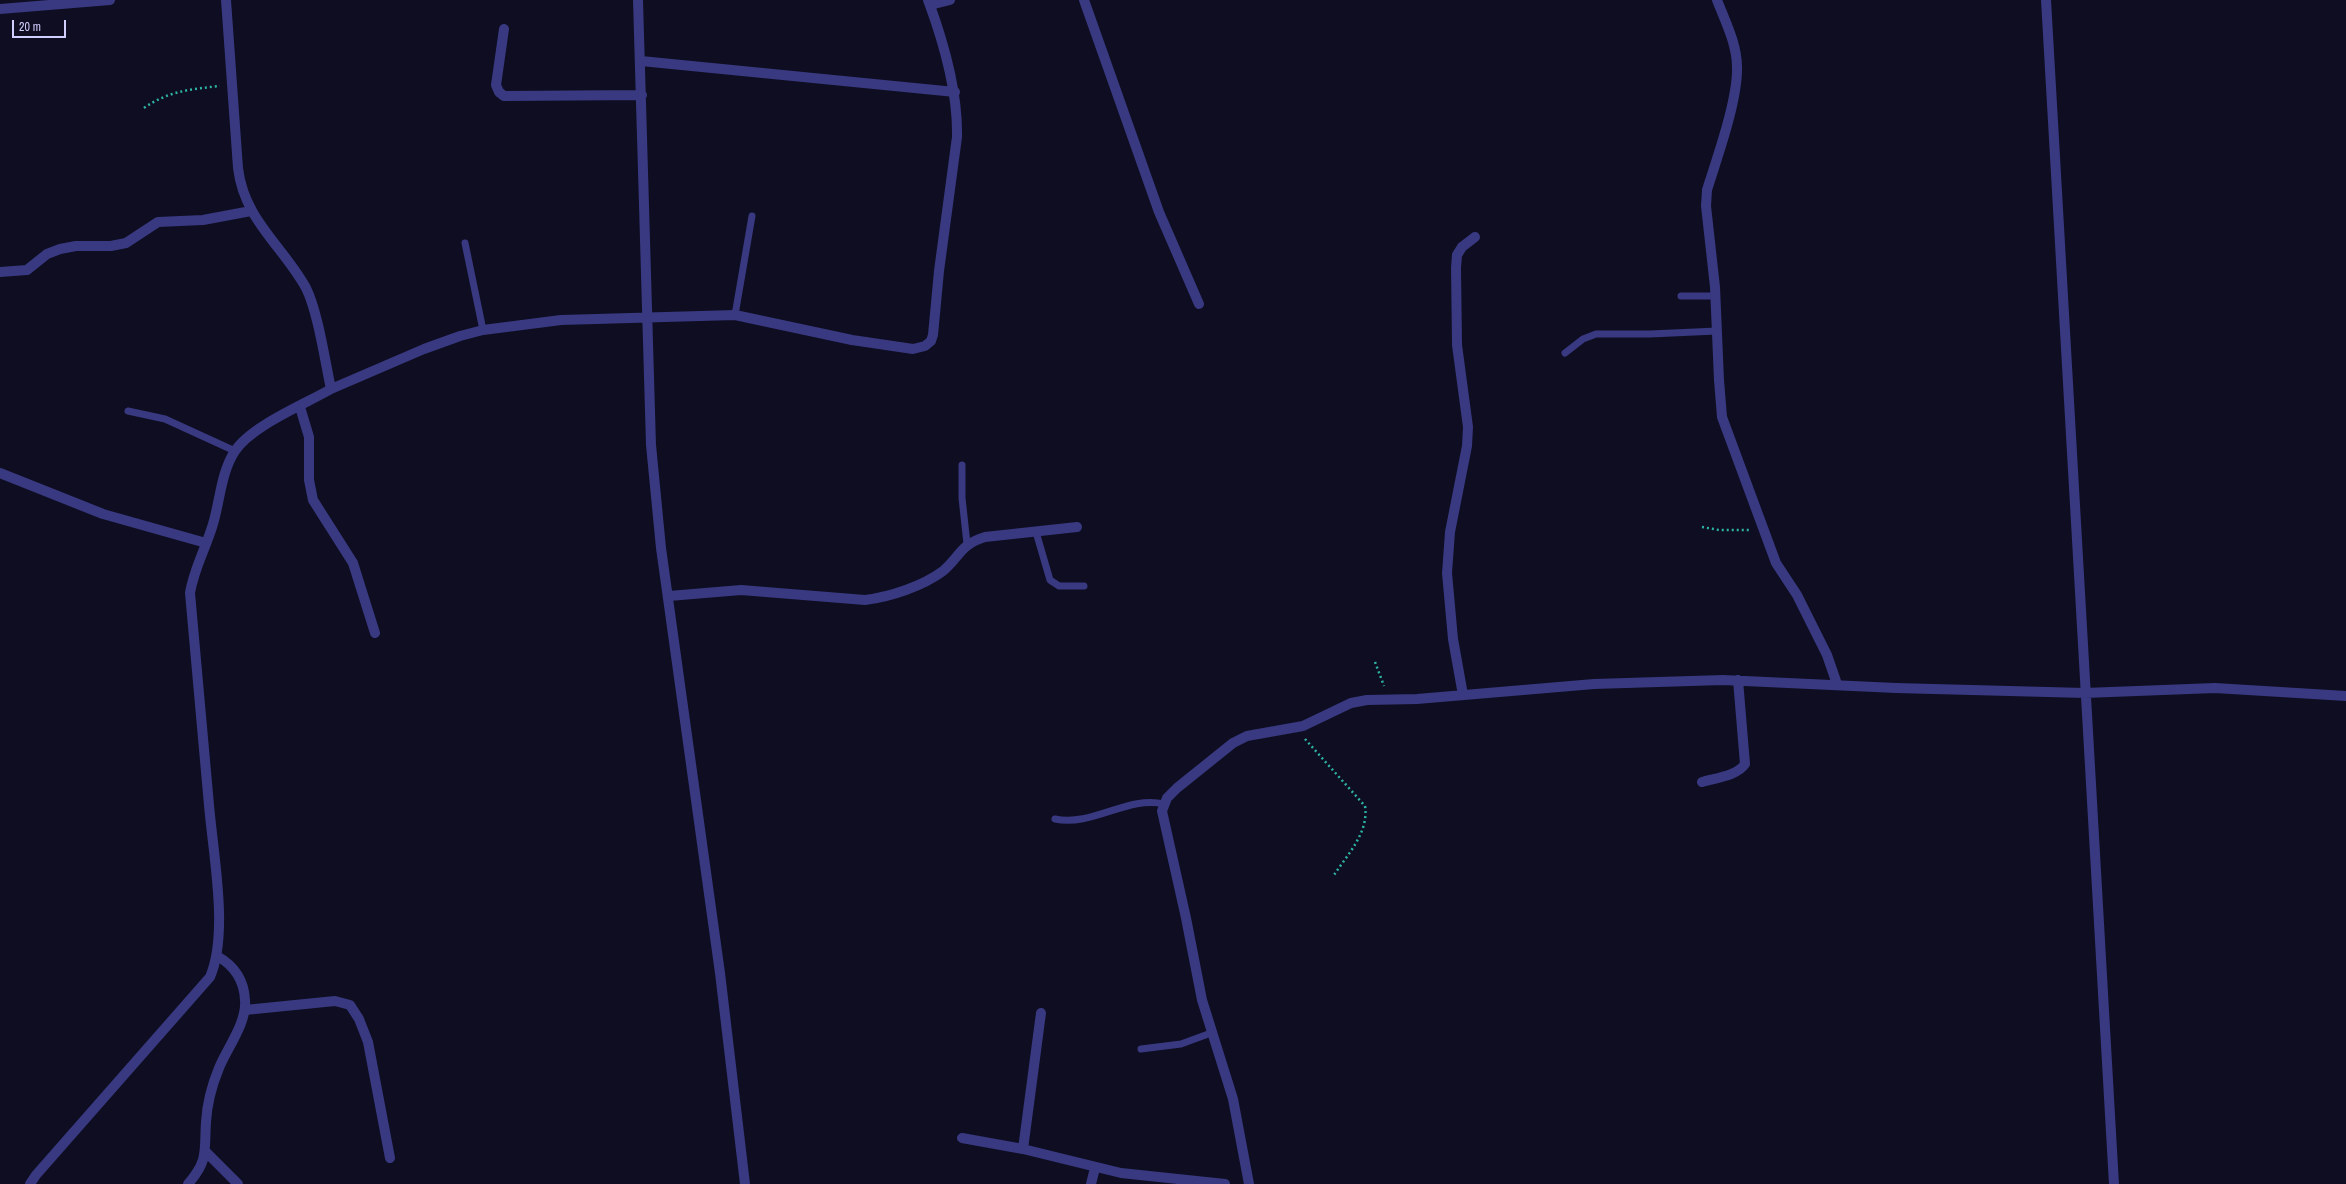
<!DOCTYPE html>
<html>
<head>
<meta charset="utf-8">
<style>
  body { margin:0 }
  #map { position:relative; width:2346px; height:1184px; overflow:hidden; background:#0f0d21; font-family:"Archivo Narrow",sans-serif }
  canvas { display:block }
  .scale { position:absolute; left:12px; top:20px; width:54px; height:18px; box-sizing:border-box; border:2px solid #d0cdff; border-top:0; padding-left:5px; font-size:12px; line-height:14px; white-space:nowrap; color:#d0cdff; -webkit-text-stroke:3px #0f0d21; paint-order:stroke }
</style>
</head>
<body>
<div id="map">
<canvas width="2346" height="1184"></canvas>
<div class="scale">20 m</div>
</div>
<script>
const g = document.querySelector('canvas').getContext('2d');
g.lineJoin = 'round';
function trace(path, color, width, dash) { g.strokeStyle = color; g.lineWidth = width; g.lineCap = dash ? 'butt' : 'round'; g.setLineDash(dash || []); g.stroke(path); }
trace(new Path2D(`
  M144,108C168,91 192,89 220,86
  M1702,527L1719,530H1751
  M1375,662L1384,686
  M1305,739L1365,806C1369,832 1348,854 1334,875`), '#2db3a4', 2.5, [2, 3]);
trace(new Path2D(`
  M465,243L483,330
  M1681,296H1716
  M735,315L752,216
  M1565,353L1583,339L1596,334H1650L1717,331
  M128,411L165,419L235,451
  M962,465V498L967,544
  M1036,532L1050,580L1059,586H1084
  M1055,819C1093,827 1128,795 1164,804
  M1141,1049L1181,1044L1211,1033`), '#383980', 7);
trace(new Path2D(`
  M638,0L651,445L661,548L720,973L745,1184
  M1084,0L1159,212L1199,304
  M1717,0C1725,21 1737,44 1737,67C1738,100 1717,158 1707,190L1706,206L1715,287L1719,380L1722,417L1776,563L1797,595L1827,655L1837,684
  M2046,0L2114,1184
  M930,5L950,0
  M0,9L110,0
  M504,29L496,85L499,92L504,96L642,95
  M641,61L955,92
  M0,272L27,270L47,254L60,249L76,246H111L126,243L158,222L203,220L251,211
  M331,389L424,349L460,336L483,330L561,320L735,315L852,340L913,349L925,346L931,341L933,335L939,271L957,137C958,91 944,43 928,0
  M300,407L309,437V480L313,500L353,563L375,633
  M0,473L103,514L206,543
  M669,596L741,590L865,600C890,597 923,586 943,571C961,556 959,545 985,537L1077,527
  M1463,695L1453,639L1447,573L1450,532L1467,446L1468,427L1457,345L1456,268L1457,255L1462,247L1475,237
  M1702,782C1715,778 1737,776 1745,764L1738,680
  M245,1010L335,1001L350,1005L359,1019L368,1042L390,1158
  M962,1138L1023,1149L1121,1173L1225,1184
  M1023,1149L1041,1013
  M206,1152L238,1184
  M30,1184L36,1175L210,977C229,933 213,854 209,805C203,735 197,664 190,593C194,568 206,548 213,524C220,501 221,472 235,451C251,426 305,404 331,389C325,361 318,312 306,288C283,246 244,220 238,168L226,0
  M188,1184C209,1160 204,1151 206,1122C207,1104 212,1085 219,1068C227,1048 247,1023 245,1000C244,980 235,966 217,956
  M1091,1184L1095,1168
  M1249,1184L1233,1099L1202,1000L1186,918L1162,811L1167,798L1177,788L1233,743L1247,736L1303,726L1351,703L1367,700L1417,699L1594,684L1723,680L1896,688L2085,693L2215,688L2346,696`), '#383980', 10);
</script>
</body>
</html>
